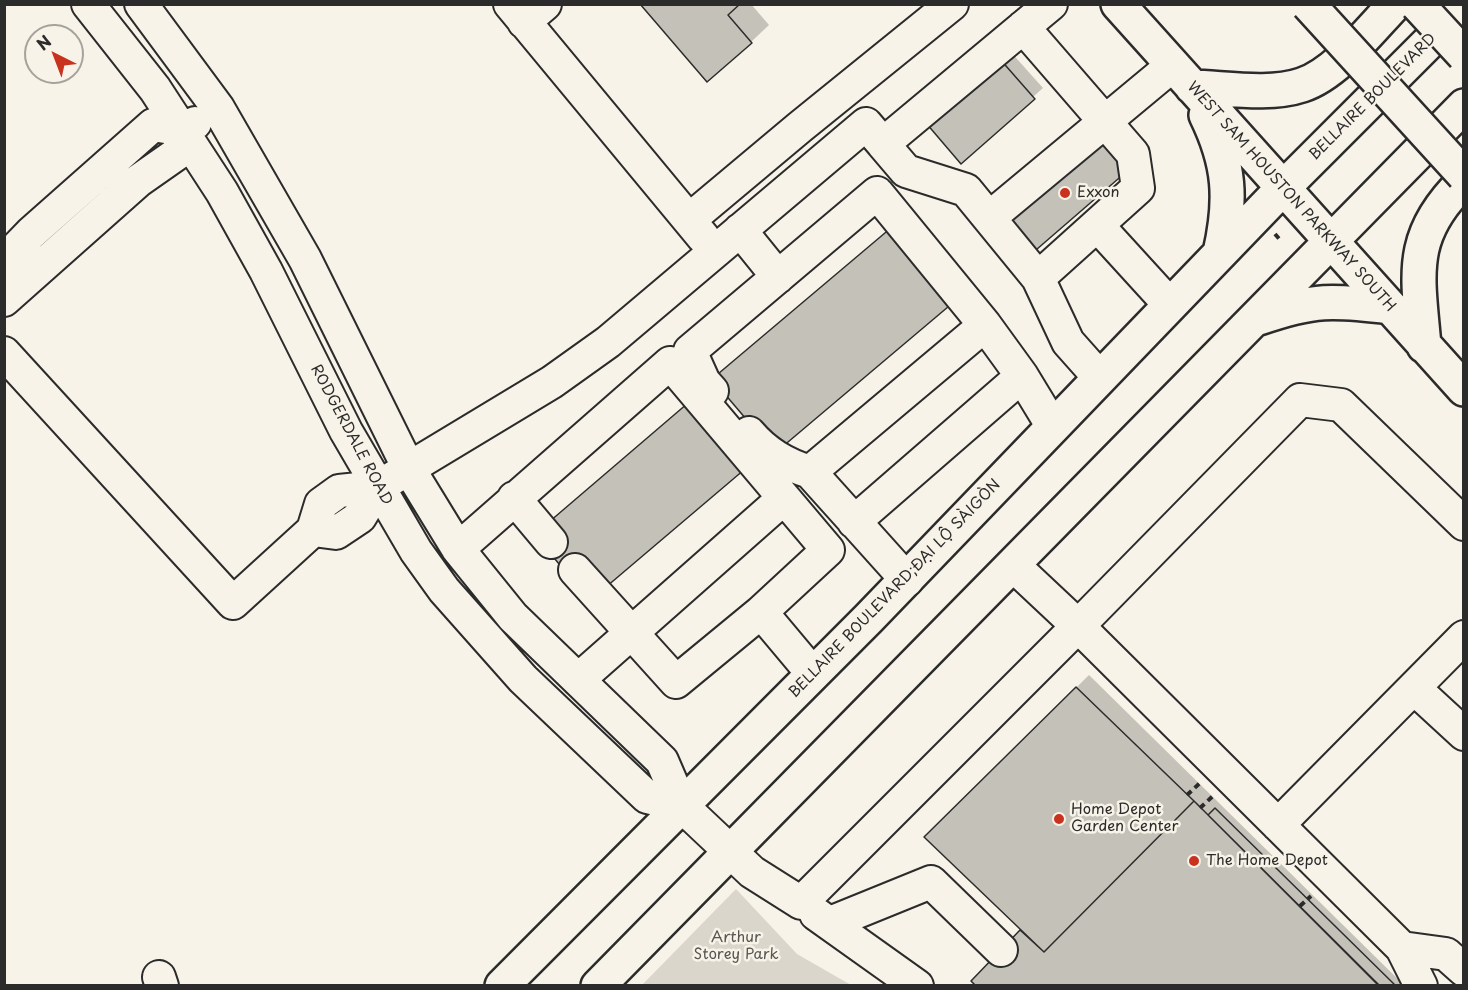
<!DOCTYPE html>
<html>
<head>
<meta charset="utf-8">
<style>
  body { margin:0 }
  #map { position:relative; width:1468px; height:990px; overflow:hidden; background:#f7f3e8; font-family:"Playpen Sans",sans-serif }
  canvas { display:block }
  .frame { position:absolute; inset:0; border:6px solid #2b2b2b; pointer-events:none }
  .north { position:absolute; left:24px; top:24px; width:60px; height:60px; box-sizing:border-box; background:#f7f3e8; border:2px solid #a5a39c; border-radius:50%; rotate:318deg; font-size:16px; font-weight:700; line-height:24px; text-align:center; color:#2b2b2b }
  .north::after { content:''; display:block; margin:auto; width:21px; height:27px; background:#c8321e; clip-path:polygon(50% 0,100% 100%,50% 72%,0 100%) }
</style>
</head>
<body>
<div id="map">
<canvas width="1468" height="990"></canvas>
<div class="frame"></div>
<div class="north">N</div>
</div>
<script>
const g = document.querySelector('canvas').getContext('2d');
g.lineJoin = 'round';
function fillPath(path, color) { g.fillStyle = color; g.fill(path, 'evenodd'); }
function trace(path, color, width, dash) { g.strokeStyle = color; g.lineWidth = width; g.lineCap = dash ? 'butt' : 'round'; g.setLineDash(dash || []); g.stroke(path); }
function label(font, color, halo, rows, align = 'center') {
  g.font = font + ' "Playpen Sans",sans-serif'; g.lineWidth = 5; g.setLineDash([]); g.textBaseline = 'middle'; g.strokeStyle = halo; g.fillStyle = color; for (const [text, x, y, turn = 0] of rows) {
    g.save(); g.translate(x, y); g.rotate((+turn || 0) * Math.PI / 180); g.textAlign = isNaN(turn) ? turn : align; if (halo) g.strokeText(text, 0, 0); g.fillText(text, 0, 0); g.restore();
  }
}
fillPath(new Path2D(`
  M736,889L797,954L851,985H642Z`), '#dad6cc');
fillPath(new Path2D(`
  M642,4H751L769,25L751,42Z
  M1009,50L1043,88L961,161Z
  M1089,675L1405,986H978L973,981L1022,930L926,837Z`), '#0003');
const building = new Path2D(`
  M640,4H740L728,15L752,43L707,82Z
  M999,58L1035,99L961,164L926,123Z
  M1101,130L1133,166L1029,256L998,219Z
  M892,227L955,301L775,453L712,379Z
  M688,403L745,469L606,587L569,576L545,547L549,522Z
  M1076,687L1194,801L1044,952L924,837Z
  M1194,801L1380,986H976L971,981L1020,930L1044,952Z
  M1215,808L1396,986H1379L1208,815Z`);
fillPath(building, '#c4c1b9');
trace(building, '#2b2b2b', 1.5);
const minor = new Path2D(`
  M88,4L155,89L222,192L266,271L346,431L416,551L444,590L523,679L647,797L681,805
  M141,4L218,108L305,259L409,469L458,549L513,617L662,761L681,805L752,872L801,903L1078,626L1013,565
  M510,4L703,237
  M524,22L545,4
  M1023,27L1133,154L1138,188L1038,278
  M883,144L906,171L966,190L1038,278L1068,342L1100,378
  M989,218L1173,65
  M689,220L800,127L952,4
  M1097,225L1170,305
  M740,230L778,277
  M4,261L31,233L153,125L184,130
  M4,300L138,181L178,153L184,130L195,123
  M4,353L233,603L313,530L321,504L339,491L378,487L552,382L608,342L866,124L883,144L1051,4
  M712,391L704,382L690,351L877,193L985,325
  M749,433C766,453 785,464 810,472
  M514,498L551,542
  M854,522L1022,376
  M1464,524L1341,405L1300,400L1078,626L1402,948L1446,954L1464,970
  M313,530L336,533L360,517L378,487
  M458,549L670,363L828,550L761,612L813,674
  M575,570L676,682L761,612
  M907,580L810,472L985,325L1022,376L1053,427
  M578,680L784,498
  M1414,688L1464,734
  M1278,825L1464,637
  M816,914L917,986
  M830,923L931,882L1001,950
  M1402,948L1421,986
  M159,977L162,986`);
const major = new Path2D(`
  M1118,4L1464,389
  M1192,87C1226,88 1269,96 1302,85C1336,74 1370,30 1395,4
  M1206,115C1230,164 1232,200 1220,253
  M1259,318C1314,299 1333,300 1390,307
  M1424,346C1418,275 1407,236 1464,181
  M502,986L869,618L1283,188L1464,7
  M598,986L1464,106`);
trace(minor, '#2b2b2b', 36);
trace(major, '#2b2b2b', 38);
trace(new Path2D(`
  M1275,234L1281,241
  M1187,795L1200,783
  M1200,808L1213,796
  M1300,906L1311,896`), '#2b2b2b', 4, [6, 4.5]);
trace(minor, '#f7f3e8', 32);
trace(major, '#f7f3e8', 33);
const highwayBridge = new Path2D(`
  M1308,4L1464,175
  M1417,4L1464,55`);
trace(highwayBridge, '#2b2b2b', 38, []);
trace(highwayBridge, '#f7f3e8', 33);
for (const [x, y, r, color] of [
  [1065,193,6,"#c8321e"],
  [1059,819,6,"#c8321e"],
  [1194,861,6,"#c8321e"]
]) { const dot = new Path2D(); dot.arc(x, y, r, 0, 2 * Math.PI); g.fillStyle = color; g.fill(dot); trace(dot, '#f7f3e8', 2); }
label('15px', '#2b2b2b', '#f7f3e8', [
  ["BELLAIRE BOULEVARD",1373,97,-45],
  ["WEST SAM HOUSTON PARKWAY SOUTH",1291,197,48],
  ["RODGERDALE ROAD",351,435,62],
  ["BELLAIRE BOULEVARD;ĐẠI LỘ SÀIGÒN",895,589,-46]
]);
label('15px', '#2b2b2b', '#f7f3e8', [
  ["Exxon",1077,193],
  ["Home Depot",1071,810],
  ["Garden Center",1071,827],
  ["The Home Depot",1206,861]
], 'left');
label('15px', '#575653', '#f7f3e8', [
  ["Arthur",736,938],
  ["Storey Park",736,955]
]);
</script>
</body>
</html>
